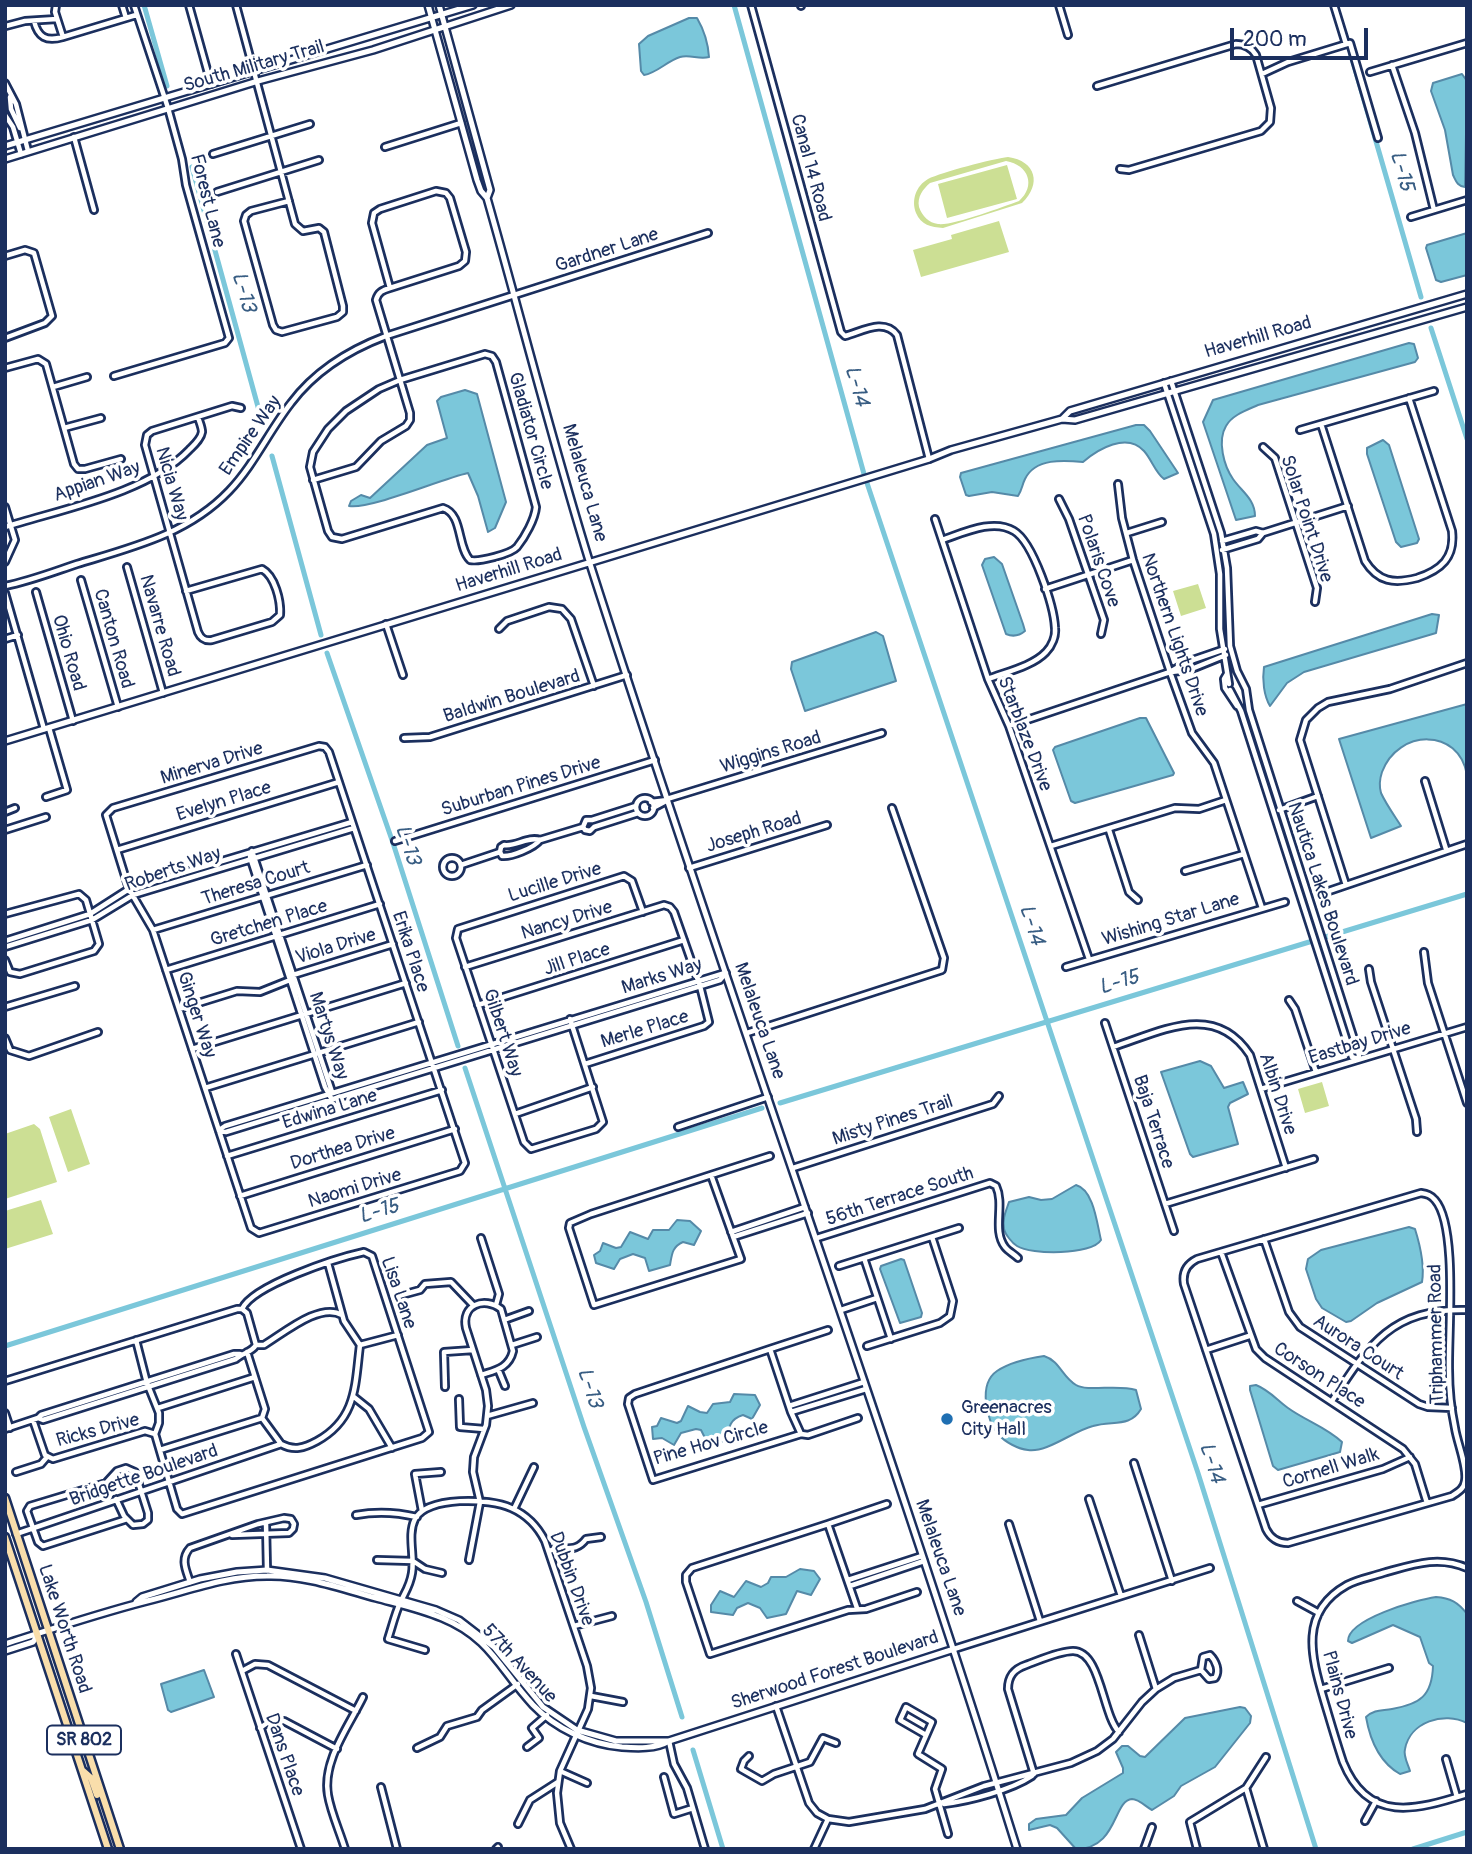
<!DOCTYPE html>
<html>
<head>
<meta charset="utf-8">
<style>
  body { margin:0 }
  #map { position:relative; width:1472px; height:1854px; overflow:hidden; background:#fff; font-family:Pangolin,sans-serif }
  canvas { display:block }
  .frame { position:absolute; inset:0; border:7px solid #1b2f5e; pointer-events:none }
  .scale { position:absolute; left:1230px; top:28px; width:138px; height:32px; box-sizing:border-box; border:4px solid #1b2f5e; border-top:0; padding-left:9px; font-size:21px; line-height:24px; white-space:nowrap; color:#1b2f5e; -webkit-text-stroke:5px #fff; paint-order:stroke }
</style>
</head>
<body>
<div id="map">
<canvas width="1472" height="1854"></canvas>
<div class="frame"></div>
<div class="scale">200 m</div>
</div>
<script>
const g = document.querySelector('canvas').getContext('2d');
g.lineJoin = 'round';
function fillPath(path, color) { g.fillStyle = color; g.fill(path, 'evenodd'); }
function trace(path, color, width, dash) { g.strokeStyle = color; g.lineWidth = width; g.lineCap = dash ? 'butt' : 'round'; g.setLineDash(dash || []); g.stroke(path); }
function label(font, color, halo, rows, align = 'center') {
  g.font = font + ' Pangolin,sans-serif'; g.lineWidth = 7; g.setLineDash([]); g.textBaseline = 'middle'; g.strokeStyle = halo; g.fillStyle = color; for (const [text, x, y, turn = 0] of rows) {
    g.save(); g.translate(x, y); g.rotate((+turn || 0) * Math.PI / 180); g.textAlign = isNaN(turn) ? turn : align; if (halo) g.strokeText(text, 0, 0); g.fillText(text, 0, 0); g.restore();
  }
}
fillPath(new Path2D(`
  M1008,157C1036,161 1042,184 1022,203L943,228C931,227 921,225 916,213C911,200 916,186 928,179C942,172 992,159 1008,157ZM1006,161C1029,165 1036,186 1019,201C1002,207 953,226 938,224C929,223 922,216 919,207C917,197 923,189 930,183Z
  M1007,165L1017,199L947,218L938,184Z
  M999,221L1009,252L921,277L913,250L952,239L951,235Z
  M1198,584L1206,608L1181,616L1173,591Z
  M1322,1082L1329,1106L1305,1113L1298,1089Z
  M71,1109L90,1164L68,1172L49,1117Z
  M34,1124L40,1129L57,1182L5,1199V1134Z
  M41,1200L53,1234L5,1249V1211Z`), '#ccdf94');
const water = new Path2D(`
  M689,18H697C704,30 708,42 709,57C699,60 690,54 680,57C667,61 657,73 644,75L641,71L639,44L648,36Z
  M1462,74L1467,81L1465,187C1457,186 1456,181 1453,175L1445,130L1431,91L1433,83Z
  M1467,233V275L1441,282L1436,280L1426,248L1427,245Z
  M1409,343L1414,344L1418,358L1415,362L1258,405C1247,410 1232,415 1226,426C1217,441 1224,466 1233,479C1242,492 1255,499 1255,516L1236,520L1203,422L1213,400Z
  M465,390L477,394L506,502L495,528L488,532L478,496L468,473C441,479 369,510 349,506L351,501L361,495L370,498L427,445L447,438L437,401L441,397Z
  M1136,425H1144L1150,431L1178,473L1164,479C1155,472 1152,460 1144,451C1127,432 1098,449 1083,462C1064,460 1035,458 1025,479C1022,485 1022,490 1018,496L992,492L969,496L966,495L960,477L961,473Z
  M1383,440L1389,445L1419,539L1417,543L1401,547L1396,542L1367,454V448Z
  M994,557L1002,564L1023,624L1025,631C1019,636 1013,637 1006,634L982,565L985,559Z
  M1432,614L1439,615L1436,633L1304,672L1287,683L1270,706C1264,696 1262,680 1264,667Z
  M876,632L883,636L896,681L805,711L791,669L792,662Z
  M1467,704V775C1459,727 1398,729 1382,772C1380,778 1379,786 1381,793C1386,804 1394,815 1401,826L1371,838L1339,739Z
  M1140,718H1146L1174,773L1173,775L1075,803L1071,801L1053,750L1055,747Z
  M1200,1061L1211,1066L1224,1088L1243,1082L1248,1094L1230,1103L1228,1107L1238,1144L1193,1157L1190,1154L1161,1072Z
  M1076,1185C1094,1190 1097,1224 1101,1240C1092,1255 1031,1255 1017,1246C1012,1243 1005,1234 1004,1229C1002,1219 1006,1211 1009,1202L1029,1197L1041,1200L1052,1199Z
  M677,1220L690,1221L701,1231L694,1245L683,1242C672,1247 672,1254 670,1265L649,1271L645,1258L633,1254L620,1259L614,1269L596,1263L594,1255L600,1251L603,1243L616,1248L621,1247L630,1232L648,1239L653,1230H669Z
  M1409,1227L1415,1229C1420,1245 1425,1264 1422,1282L1377,1303L1351,1321L1346,1322L1322,1308L1316,1299L1306,1269L1308,1259L1321,1250Z
  M901,1259L904,1260L922,1313L921,1317L900,1323L880,1269L881,1266Z
  M1044,1356C1060,1361 1062,1377 1076,1385C1088,1392 1117,1384 1136,1390L1141,1409C1130,1428 1112,1420 1093,1426C1073,1431 1047,1453 1028,1450C1018,1449 1005,1442 999,1435C986,1420 978,1384 997,1371C1009,1363 1030,1358 1044,1356Z
  M1256,1385C1269,1390 1277,1400 1288,1408C1306,1421 1326,1427 1342,1442L1340,1452L1278,1470L1273,1466L1250,1390V1386Z
  M734,1394L755,1395L760,1405L752,1419L743,1415C730,1419 728,1427 729,1439L709,1446L701,1430L696,1429L681,1433L674,1445L662,1438L653,1439L652,1427L657,1426L661,1418L677,1423L681,1421L688,1406L700,1412L707,1413L713,1404L730,1402Z
  M800,1569L814,1571L820,1579L811,1595L797,1591L786,1614L767,1618L760,1608L748,1603L737,1608L733,1615L711,1612V1605L720,1591L734,1597L746,1581L761,1587L768,1583L771,1577H786Z
  M1436,1597C1450,1598 1458,1602 1467,1614V1723C1444,1711 1410,1722 1405,1749C1403,1756 1408,1764 1410,1771L1400,1774C1379,1762 1370,1740 1366,1717C1375,1709 1382,1711 1392,1709C1420,1704 1432,1696 1433,1666L1429,1663L1420,1637L1393,1625L1352,1643L1348,1641C1348,1619 1416,1600 1436,1597Z
  M204,1670L214,1697L171,1712L168,1710L161,1684Z
  M1240,1707L1245,1708L1251,1716L1250,1723L1215,1767L1181,1786L1174,1796L1152,1810C1146,1807 1139,1799 1132,1799C1113,1800 1118,1849 1076,1849L1057,1828L1050,1825L1029,1830V1824L1036,1819L1066,1815L1082,1798L1123,1773V1768L1116,1752L1122,1746H1128L1140,1756L1145,1757L1185,1718Z`);
fillPath(water, '#7bc7da');
trace(water, '#558aa8', 2);
trace(new Path2D(`
  M144,5L167,86
  M734,5L864,474L1198,1473L1316,1849
  M1351,55L1421,297
  M192,167L263,425
  M1431,328L1467,439
  M272,456L321,635
  M327,653L393,843L458,1046
  M465,1068L584,1427L646,1602L682,1717
  M780,1103L1467,894
  M5,1346L762,1108
  M693,1750L723,1849
  M1413,1849L1467,1832`), '#7bc7da', 5);
const minor = new Path2D(`
  M56,5L55,12L63,37L136,15
  M122,5L126,18
  M189,5L211,84
  M236,5L295,224L303,231L319,228L324,232L343,306V312L337,317L282,332L276,330L273,325L244,221L246,215L251,211L289,201
  M751,5L841,332L845,336C863,331 884,318 897,335L929,459
  M801,5V6
  M1059,5L1068,35
  M1334,5L1346,44
  M34,21C38,37 46,42 63,37
  M6,26L25,21L57,19
  M1392,65L1415,133L1434,210
  M1370,72L1467,43
  M1262,74L1288,62L1350,43L1378,138
  M5,83L16,104L28,151
  M1097,86L1236,44C1245,44 1251,47 1256,55L1271,108L1270,122L1261,131L1129,170L1120,169
  M10,97L11,109L20,128
  M5,115L13,127L21,154
  M74,137L94,210
  M385,147L461,123
  M213,154L310,124
  M217,192L319,160
  M1411,217L1467,200
  M5,256L25,250L34,253L52,316L45,323L5,338
  M485,354L492,356L496,362L536,507C535,519 525,537 517,547C511,554 479,562 470,560C457,547 463,514 443,508L342,539L332,537L328,531L310,467L313,452L328,429L346,411L379,389L400,380Z
  M5,368L38,359L46,364L74,464L78,469H85L121,459
  M114,376L225,343L229,338L186,185L182,159L168,108L134,5
  M1171,381L1221,533L1227,568L1230,646L1237,671L1246,689L1249,710L1359,1055L1358,1059
  M1164,383L1214,534L1220,574V629L1229,684
  M53,387L87,377
  M1321,424L1365,561C1378,582 1394,584 1417,578C1441,570 1455,558 1452,531L1409,398
  M64,428L101,418
  M1300,430L1434,391
  M1263,447L1275,458L1317,588L1315,602
  M313,480L356,467L381,441L406,426L410,420V413L376,300C378,292 383,290 390,288L459,266L465,261L466,252L450,198L446,193L436,191L380,209L374,213L372,223L390,288
  M1118,484L1122,518L1133,560L1170,672L1192,733L1214,763L1262,908
  M1059,499L1069,519L1104,620L1101,634
  M5,507L15,540L5,562
  M935,519L988,679L1009,726L1089,959
  M5,527C62,509 148,493 189,450C194,445 201,439 202,432C202,427 199,421 198,417
  M1127,533L1162,522
  M942,540C963,533 993,518 1014,531C1033,542 1054,606 1055,628C1056,636 1052,646 1046,652C1033,666 1006,672 988,679
  M1222,541L1256,531L1263,533L1348,506
  M1222,550L1258,539L1263,533
  M127,567L163,693
  M81,580L118,707
  M5,586C30,581 53,572 77,564C133,547 188,534 229,491C254,465 269,431 291,403C315,371 349,350 386,336L708,233
  M1045,589L1133,560
  M186,591L262,569C275,576 281,601 280,615L272,622L212,640C205,641 201,639 198,632L145,445L147,435L152,431L232,406L241,408
  M36,592L73,721
  M5,593L44,729
  M386,624L403,675
  M499,629L507,621L549,607L562,609L571,619L594,686
  M5,639L18,635
  M1171,672L1189,670L1226,655
  M1227,674L1224,679L1225,688L1237,706
  M1230,690L1241,711L1352,1057L1358,1059
  M1009,726L1170,672L1187,662L1225,649
  M404,738L430,737L627,675
  M319,746L325,747L329,752L465,1163L460,1171L259,1233L251,1228L153,930L129,889L106,815L113,808Z
  M1425,781L1446,849
  M46,797L67,790L49,728
  M636 807a9 9 0 1 1 18 0a9 9 0 1 1-18 0Z
  M667,799L882,733
  M651,802L668,800L653,808
  M1279,810L1318,796
  M5,812L15,808
  M583,827L585,830L590,831L594,827L638,813
  M5,830L46,817
  M1109,830L1129,892L1138,900
  M395,841L655,760
  M1051,846L1175,808L1199,809L1226,800
  M117,850L339,782
  M252,851L332,1092
  M500,852L502,856C511,857 534,848 540,840
  M250,857L325,1087L332,1100
  M443 867a9 9 0 1 1 18 0a9 9 0 1 1-18 0Z
  M461,865L500,852L501,847L504,845C516,847 528,836 540,840L583,827L586,820H592L636,806
  M689,868L827,825
  M1185,871L1244,854
  M1346,885L1300,740L1306,720L1318,708L1328,702L1390,689L1467,663
  M1323,893L1467,844
  M5,914L79,894L86,900L99,944L94,951L20,974L10,972L5,960
  M153,930L367,865
  M5,941L90,914L129,889L352,822
  M5,947L92,920L133,895L354,828
  M1424,952L1428,983L1467,1103
  M465,967L664,905L670,907L674,912L700,986L709,1022L704,1026L585,1064
  M1066,967L1285,902
  M1369,969L1371,982L1416,1119L1417,1132
  M166,970L380,904
  M293,975L393,944
  M1289,1000L1295,1009L1316,1072
  M478,1005L684,940
  M5,1007L75,986
  M179,1009L237,991L260,992L290,980
  M570,1019L603,1122L596,1129L531,1149L524,1142L456,938L458,929L624,876L632,881L643,912
  M1105,1023L1174,1231
  M747,1033L942,970L944,958L892,808
  M5,1038L10,1050L29,1056L98,1032
  M1113,1047C1162,1031 1215,1001 1250,1055L1286,1168
  M192,1049L406,983
  M205,1088L419,1022
  M1261,1089L1467,1027
  M515,1114L593,1087
  M678,1127L768,1097
  M219,1130L225,1126L725,973
  M219,1131L226,1132L720,980L726,973
  M227,1156L442,1090
  M793,1168L993,1104L999,1096
  M711,1175L741,1259L594,1305L569,1228L570,1223L591,1214Z
  M711,1175L770,1156
  M1421,1193C1427,1194 1431,1195 1435,1200C1458,1226 1448,1333 1449,1370C1449,1389 1451,1409 1455,1428C1457,1442 1468,1468 1465,1481C1464,1489 1458,1492 1452,1496L1288,1543C1278,1543 1271,1539 1266,1529L1184,1284C1182,1272 1187,1264 1197,1259Z
  M240,1196L455,1129
  M1165,1204L1314,1159
  M731,1232L805,1207
  M733,1237L808,1213
  M481,1238L499,1294L496,1305
  M817,1238L990,1183L996,1186C1005,1205 992,1230 1005,1247C1008,1251 1014,1254 1018,1258
  M1264,1239L1289,1312L1300,1327L1419,1404L1428,1407L1452,1408
  M1221,1252L1256,1349L1265,1358L1403,1449L1415,1464L1427,1503
  M864,1258L891,1339
  M839,1266L959,1228
  M398,1296L420,1290L425,1284L451,1282L473,1305
  M841,1310L877,1298
  M504,1320L529,1311
  M256,1345H264C284,1333 320,1302 342,1315
  M360,1345L398,1335
  M512,1345L537,1337
  M867,1346L940,1323L950,1316L953,1301L932,1237
  M770,1349L791,1412L801,1434L653,1480L628,1404L629,1398L635,1394Z
  M770,1349L828,1330
  M1206,1350L1249,1336
  M247,1352L265,1409L262,1418
  M498,1369L505,1386
  M5,1381L237,1309H242C253,1285 337,1258 364,1252L372,1256L429,1432L422,1438L182,1514L177,1509L155,1434L159,1423V1413L147,1383L136,1340
  M445,1387L444,1352L473,1350
  M354,1397L369,1409L392,1448
  M459,1399L460,1427L484,1429
  M1332,1401C1369,1344 1392,1308 1467,1310
  M789,1406L864,1382
  M158,1408L255,1377
  M791,1412L866,1389
  M5,1413L10,1428
  M487,1416L533,1403
  M38,1418L43,1420L236,1359C242,1353 251,1353 256,1345L247,1313L242,1309
  M262,1418L281,1444
  M33,1420L45,1455L53,1459L145,1431L155,1434
  M5,1429L38,1418L41,1415L234,1354H240
  M801,1434L808,1435L858,1418
  M160,1450L262,1418
  M1134,1463L1172,1581
  M16,1472L41,1464L47,1457
  M116,1499L124,1516L133,1525L143,1524L148,1520V1513L135,1472L126,1468L117,1471L106,1483L30,1506L27,1511L38,1542L43,1546L127,1519
  M1089,1499L1121,1596
  M1258,1505L1383,1469L1410,1457
  M514,1509L534,1467
  M422,1511L415,1474L441,1472
  M356,1515C377,1511 396,1512 417,1517
  M266,1523L267,1570
  M828,1524L887,1504
  M1009,1524L1040,1621
  M16,1534L281,1444C294,1451 304,1448 317,1441C357,1419 355,1385 360,1345L344,1321L328,1263
  M549,1551C564,1545 575,1554 586,1539L601,1537
  M377,1560L413,1561L425,1569L442,1573
  M469,1560L480,1502L473,1472L474,1457L486,1425L488,1406L486,1390L466,1328C461,1305 484,1296 501,1309L513,1351C509,1368 496,1370 481,1375
  M1467,1568C1438,1555 1412,1565 1383,1573C1371,1577 1358,1579 1347,1585C1299,1612 1311,1656 1324,1700C1330,1720 1336,1741 1343,1762C1368,1824 1416,1810 1467,1794
  M848,1580L922,1556
  M190,1582C186,1570 180,1559 190,1548L258,1524L284,1518L291,1519L294,1524L293,1529L289,1533L232,1535
  M850,1586L924,1561
  M1297,1601L1319,1613
  M857,1608L828,1524L692,1568L686,1575V1582L710,1654L848,1610L866,1609L917,1592
  M574,1626L612,1616
  M1139,1635L1156,1689
  M954,1649L1210,1568
  M425,1650L388,1639C392,1627 395,1614 400,1603C405,1592 410,1586 412,1573C415,1556 407,1535 415,1519C427,1496 490,1498 511,1508C527,1515 538,1527 545,1541L587,1666L591,1688L588,1709L560,1771L557,1793L560,1823L571,1849
  M236,1654L301,1849
  M1210,1655C1216,1661 1220,1671 1215,1678L1209,1679L1201,1670L1203,1657Z
  M242,1671L255,1664L268,1665L356,1711
  M1321,1689L1389,1668
  M591,1696L623,1702
  M776,1706L809,1803L817,1813L828,1819L849,1822L925,1809L984,1786L1071,1763L1097,1751L1113,1739L1142,1702L1156,1689L1174,1678L1201,1670
  M260,1728L270,1721H284L337,1749
  M926,1735L900,1720L906,1707L932,1722L918,1754L942,1769L935,1789L948,1834
  M669,1741L674,1764L687,1788L705,1849
  M527,1747L539,1738L532,1728L547,1715
  M417,1748L440,1737L447,1726L477,1717L482,1710L518,1684
  M749,1756L744,1761L741,1769L762,1781L774,1774L810,1762L823,1738L836,1743
  M1446,1759L1457,1797
  M560,1771L587,1783
  M1034,1774L1008,1689C1008,1676 1014,1669 1026,1665C1040,1660 1059,1651 1073,1651C1101,1651 1102,1714 1119,1732
  M664,1777L674,1814L693,1808
  M381,1787L397,1849
  M1246,1788L1264,1849
  M944,1804C969,1801 1011,1790 1032,1776
  M1365,1821L1376,1801
  M518,1824L530,1800L558,1782
  M345,1849C340,1832 331,1813 328,1795C322,1761 349,1726 363,1697
  M496,1849L498,1847
  M814,1849L828,1819
  M1144,1849L1152,1827
  M1197,1849L1190,1822L1246,1788L1266,1757`);
const tertiary = new Path2D(`
  M428,5L477,180L481,191L487,198C522,321 553,445 591,567C728,996 883,1419 1017,1849
  M439,5L490,190L487,198
  M1062,419L1070,411L1467,294
  M5,741L929,459L951,450L1062,419L1075,420L1467,307
  M136,1602L142,1597L200,1579L237,1572L267,1570L325,1578L436,1610L459,1620L494,1647L543,1707L577,1730L616,1741H669
  M5,1644C52,1629 100,1613 147,1601C188,1591 224,1576 267,1576C304,1575 340,1588 376,1598C398,1604 421,1609 442,1618C491,1638 500,1670 533,1705C556,1729 589,1744 622,1747C637,1748 656,1749 669,1741L954,1649
  M5,1651L33,1642L38,1635`);
const secondary = new Path2D(`
  M5,146L473,5
  M5,159L258,81L373,50L511,5`);
const primary = new Path2D(`
  M5,1498L120,1849
  M5,1537L108,1849
  M82,1770L91,1778L97,1795`);
trace(minor, '#1b2f5e', 10);
trace(tertiary, '#1b2f5e', 10);
trace(secondary, '#1b2f5e', 10);
trace(primary, '#1b2f5e', 11);
trace(minor, '#fff', 4.5);
trace(tertiary, '#fff', 5);
trace(secondary, '#fff', 5);
trace(primary, '#f9deab', 6);
for (const [x, y, r, color] of [
  [947,1419,7,"#1f6fb2"]
]) { const dot = new Path2D(); dot.arc(x, y, r, 0, 2 * Math.PI); g.fillStyle = color; g.fill(dot); trace(dot, '#fff', 2.5); }
for (const [x, y, w] of [
  [84,1740,74]
]) { const box = new Path2D(); box.roundRect(x - w / 2, y - 14.5, w, 29, 5); g.fillStyle = '#fff'; g.fill(box); trace(box, '#1b2f5e', 2); }
label('bold 18px', '#1b2f5e', null, [
  ["SR 802",84,1740]
]);
label('19px', '#1b2f5e', '#fff', [
  ["South Military Trail",254,67,-16],
  ["Canal 14 Road",810,168,75],
  ["Forest Lane",207,201,76],
  ["Gardner Lane",607,251,-18],
  ["Haverhill Road",1258,338,-16],
  ["Gladiator Circle",530,431,74],
  ["Empire Way",251,436,-55],
  ["Appian Way",97,482,-19],
  ["Melaleuca Lane",584,483,74],
  ["Nicia Way",171,484,74],
  ["Solar Point Drive",1306,519,72],
  ["Polaris Cove",1098,561,71],
  ["Haverhill Road",509,571,-17],
  ["Navarre Road",159,626,74],
  ["Northern Lights Drive",1174,635,71],
  ["Canton Road",113,639,74],
  ["Ohio Road",68,653,74],
  ["Baldwin Boulevard",512,697,-17],
  ["Starblaze Drive",1024,734,69],
  ["Wiggins Road",771,753,-17],
  ["Minerva Drive",212,764,-17],
  ["Suburban Pines Drive",521,787,-17],
  ["Evelyn Place",224,802,-17],
  ["Joseph Road",754,833,-17],
  ["Roberts Way",173,870,-19],
  ["Lucille Drive",555,883,-17],
  ["Theresa Court",256,884,-17],
  ["Nautica Lakes Boulevard",1322,894,72],
  ["Wishing Star Lane",1171,920,-17],
  ["Nancy Drive",567,921,-17],
  ["Gretchen Place",269,924,-17],
  ["Viola Drive",336,947,-17],
  ["Erika Place",410,952,72],
  ["Jill Place",577,960,-18],
  ["Marks Way",662,977,-17],
  ["Ginger Way",196,1015,72],
  ["Melaleuca Lane",759,1021,71],
  ["Merle Place",645,1030,-17],
  ["Gilbert Way",502,1033,72],
  ["Martys Way",328,1036,72],
  ["Eastbay Drive",1360,1044,-17],
  ["Albin Drive",1277,1094,72],
  ["Edwina Lane",330,1110,-17],
  ["Misty Pines Trail",893,1121,-18],
  ["Baja Terrace",1153,1122,72],
  ["Dorthea Drive",343,1149,-17],
  ["Naomi Drive",355,1189,-17],
  ["56th Terrace South",900,1197,-18],
  ["Lisa Lane",398,1293,71],
  ["Triphammer Road",1437,1334,-91],
  ["Aurora Court",1358,1348,33],
  ["Corson Place",1319,1376,33],
  ["Ricks Drive",98,1431,-15],
  ["Pine Hov Circle",711,1444,-16],
  ["Cornell Walk",1331,1469,-17],
  ["Bridgette Boulevard",144,1476,-19],
  ["Melaleuca Lane",940,1558,71],
  ["Dubbin Drive",571,1579,70],
  ["Lake Worth Road",64,1629,72],
  ["57th Avenue",519,1664,47],
  ["Sherwood Forest Boulevard",835,1671,-18],
  ["Plains Drive",1339,1695,75],
  ["Dans Place",284,1755,71]
]);
label('19px', '#1b2f5e', '#fff', [
  ["Greenacres",961,1408],
  ["City Hall",961,1430]
], 'left');
label('italic 21px', '#385d83', '#fff', [
  ["L-15",1401,171,74],
  ["L-13",243,292,74],
  ["L-14",856,386,74],
  ["L-13",407,845,72],
  ["L-14",1031,925,72],
  ["L-15",1119,983,-17],
  ["L-15",379,1212,-17],
  ["L-13",589,1388,72],
  ["L-14",1211,1463,72]
]);
</script>
</body>
</html>
